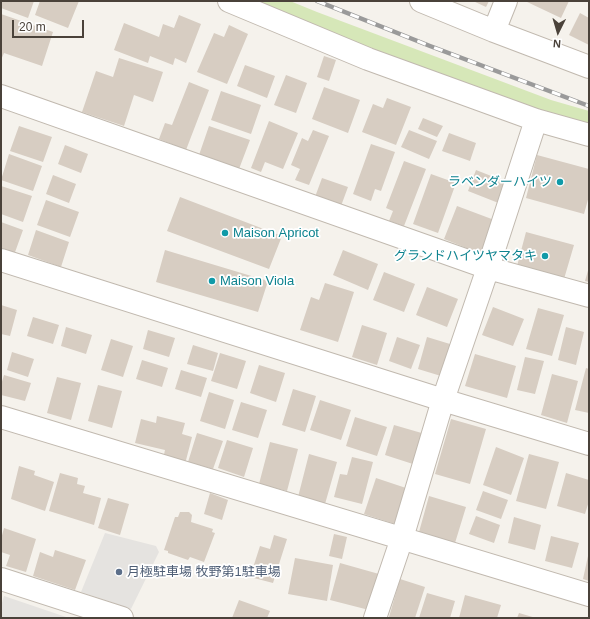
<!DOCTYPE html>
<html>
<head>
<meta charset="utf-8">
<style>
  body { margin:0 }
  #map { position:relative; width:590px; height:619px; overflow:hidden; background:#f5f2ec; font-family:Helvetica,sans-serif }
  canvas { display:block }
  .frame { position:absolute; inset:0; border:2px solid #4a423a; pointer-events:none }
  .north { position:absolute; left:538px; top:12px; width:40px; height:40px; -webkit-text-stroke:3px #fff; paint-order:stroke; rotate:185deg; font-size:11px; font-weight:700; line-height:16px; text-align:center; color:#4a423a }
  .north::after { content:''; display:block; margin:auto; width:14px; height:18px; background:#4a423a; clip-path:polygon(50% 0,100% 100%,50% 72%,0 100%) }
  .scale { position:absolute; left:12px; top:20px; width:72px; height:18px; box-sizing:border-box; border:2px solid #4a423a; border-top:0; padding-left:5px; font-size:12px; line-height:14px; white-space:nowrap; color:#4a423a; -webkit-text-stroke:3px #fff; paint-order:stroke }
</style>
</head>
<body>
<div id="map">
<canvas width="590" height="619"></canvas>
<div class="frame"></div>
<div class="north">N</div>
<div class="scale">20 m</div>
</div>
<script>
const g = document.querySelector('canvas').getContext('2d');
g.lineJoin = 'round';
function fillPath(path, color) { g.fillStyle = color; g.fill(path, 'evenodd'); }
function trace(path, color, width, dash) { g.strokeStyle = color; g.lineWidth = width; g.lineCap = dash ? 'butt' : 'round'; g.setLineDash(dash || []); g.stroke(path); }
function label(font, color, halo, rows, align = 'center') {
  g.font = font + ' Helvetica,"Noto Sans JP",sans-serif'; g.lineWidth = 3.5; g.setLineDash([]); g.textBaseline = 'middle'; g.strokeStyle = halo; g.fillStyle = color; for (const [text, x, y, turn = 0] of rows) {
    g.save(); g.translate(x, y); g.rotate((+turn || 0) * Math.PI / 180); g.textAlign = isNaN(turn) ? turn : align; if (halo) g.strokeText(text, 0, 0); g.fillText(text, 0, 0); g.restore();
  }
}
fillPath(new Path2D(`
  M256,1H290L317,12L551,100L589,111V128L381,53Z`), '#d6e7b8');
fillPath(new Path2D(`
  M105,533L156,546L159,552L131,609L81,592Z
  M4,596L69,618H1V606Z`), '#e5e3e0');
fillPath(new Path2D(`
  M1,1H34L28,18L1,8Z
  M40,1H79L68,28L35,15Z
  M473,1H489L486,7Z
  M525,1H569L561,18Z
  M580,13L589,18V45L569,35Z
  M1,14L53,32L42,66L4,53L1,60Z
  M179,15L201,24L186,63L175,58L173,65L150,56L148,63L114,50L124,23L159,37L163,24L174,28Z
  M229,25L248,34L227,84L197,72L214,33L224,37Z
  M324,56L336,60L329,81L317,77Z
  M119,58L163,72L153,102L134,95L124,126L82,112L96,71L113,77Z
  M245,65L275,76L267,98L237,86Z
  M286,75L307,83L296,113L274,105Z
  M189,82L209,90L186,150L159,139L165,123L172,125Z
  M324,87L360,100L348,133L312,119Z
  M221,91L261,105L251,134L211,120Z
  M387,98L411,107L396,145L362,132L373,104L383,108Z
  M423,118L443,126L437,137L418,129Z
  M269,121L298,133L283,169L265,162L261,172L251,168Z
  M19,126L52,137L43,162L10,151Z
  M209,126L250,140L239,169L199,155Z
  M313,130L329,136L309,185L295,180L300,169L291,165L302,138L308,141Z
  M409,130L437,141L429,159L401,147Z
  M449,133L476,143L470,161L442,151Z
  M371,144L395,152L381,191L375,189L371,201L353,194Z
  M65,145L88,154L81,173L58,164Z
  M9,154L42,166L33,191L1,180Z
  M537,155L589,169V196L584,214L526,198Z
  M404,161L426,169L404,226L389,221L393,211L386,208Z
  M476,170L509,183L501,204L468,191Z
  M431,174L456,183L438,233L413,224Z
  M53,175L76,184L69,203L46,194Z
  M322,178L348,187L341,206L315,197Z
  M1,186L32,196L23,222L1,214Z
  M180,197L282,236L269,269L167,231Z
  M46,200L79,212L70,237L37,225Z
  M457,206L497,221L484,255L444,239Z
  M1,222L23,230L14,255L1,250Z
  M36,230L69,242L61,267L28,255Z
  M526,232L574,245L564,279L517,266Z
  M165,250L268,281L258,312L156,282Z
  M343,250L378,264L368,290L333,275Z
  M589,267V282L585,281Z
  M384,272L415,284L404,312L373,300Z
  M325,283L354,292L338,342L300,330L311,297L319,300Z
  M427,287L458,299L447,327L416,315Z
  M1,305L17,310L10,336L1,334Z
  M493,307L524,319L513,346L482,335Z
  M538,308L564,315L552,356L526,349Z
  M33,317L59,325L53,344L27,336Z
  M362,325L387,333L377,365L352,357Z
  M66,327L92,335L86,354L61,346Z
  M566,327L584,332L576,365L558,360Z
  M148,330L175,338L169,357L143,349Z
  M397,337L420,345L411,369L389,361Z
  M427,337L450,344L441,376L418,369Z
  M111,339L133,346L123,377L101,370Z
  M193,345L218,353L213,371L187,364Z
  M12,352L34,359L28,377L7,370Z
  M220,353L246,361L237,389L211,381Z
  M475,354L516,366L507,398L465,386Z
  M525,357L544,361L535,394L517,390Z
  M142,360L168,368L162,387L136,379Z
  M259,365L285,373L276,402L250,393Z
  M586,368L589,369V413L575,410Z
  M181,370L207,378L201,397L175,389Z
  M552,374L578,381L567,423L541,415Z
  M4,375L31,383L25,401L1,395V385Z
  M57,377L81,383L71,420L47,413Z
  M98,385L122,391L112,428L88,421Z
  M293,389L316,396L305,432L282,425Z
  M209,392L234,400L225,429L200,421Z
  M320,400L351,410L341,440L310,430Z
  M241,402L267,410L258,438L232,430Z
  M157,416L185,423L182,434L192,437L185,464L163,459L165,450L135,443L141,419L156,423Z
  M355,417L387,427L377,456L346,446Z
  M451,419L486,429L470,484L435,474Z
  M394,425L425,434L416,465L385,455Z
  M197,433L223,441L213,469L188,462Z
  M227,440L253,448L244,477L218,468Z
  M270,442L298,449L287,491L259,484Z
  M496,447L524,458L511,495L483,485Z
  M309,454L337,462L325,504L298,497Z
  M529,454L559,462L546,509L516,501Z
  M352,457L373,462L362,504L334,497L340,474L347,475Z
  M19,466L35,471L34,475L54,482L45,511L11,499Z
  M60,473L78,478L77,484L85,486L83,493L101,498L94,525L49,511Z
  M566,473L589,480V501L585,514L557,506Z
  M376,478L406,488L395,524L364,514Z
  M483,491L508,500L501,519L476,510Z
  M210,493L228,500L222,520L204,514Z
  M429,496L466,507L455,543L419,532Z
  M108,498L129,504L120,535L98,528Z
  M180,512H189L192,515L191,522L213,529L212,532L215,533L204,562L190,557L188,560L168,553V551L164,550L175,517H178Z
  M476,516L500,525L494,543L469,534Z
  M514,517L541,525L535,550L508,543Z
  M4,528L36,539L26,572L6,566L10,555L1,552V539Z
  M334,534L347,537L342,559L329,556Z
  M274,535L287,539L273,583L250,577L260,546L270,549Z
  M551,536L579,543L572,568L545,561Z
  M55,550L86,560L75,590L33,576L40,552L53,557Z
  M588,556H589V581L583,579Z
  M295,558L333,565L327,601L288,594Z
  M340,563L379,574L369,610L330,600Z
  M400,579L425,587L415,618L389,617Z
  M427,593L455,601L450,618H419Z
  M465,595L501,605L497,618H459Z
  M239,600L270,611L267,618H232Z
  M519,613L536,618H517Z`), '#d7cdc2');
const minor = new Path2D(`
  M229,1L368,59L536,120L589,135
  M421,1L494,31L589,67
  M494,31L506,1
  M1,96L488,268L589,296
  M1,260L443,400L589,444
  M1,417L589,595
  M1,579L122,618
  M375,618L402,538L443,400L488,268L536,120`);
trace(minor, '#c1b9af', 24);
trace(minor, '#fff', 22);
const rail = new Path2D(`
  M317,1L430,46L589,106`);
trace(rail, '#9a9a9a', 4.5);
trace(rail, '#fff', 3, [9]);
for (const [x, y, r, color] of [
  [560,182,4,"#0f9aa8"],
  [225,233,4,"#0f9aa8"],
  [545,256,4,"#0f9aa8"],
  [212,281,4,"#0f9aa8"],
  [119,572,4,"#5c6f8a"]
]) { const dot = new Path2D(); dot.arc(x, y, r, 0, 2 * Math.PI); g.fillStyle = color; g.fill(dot); trace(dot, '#fff', 1.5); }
label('13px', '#0d838f', '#fff', [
  ["ラベンダーハイツ",552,182],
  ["Maison Apricot",233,233,"left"],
  ["グランドハイツヤマタキ",537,256],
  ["Maison Viola",220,281,"left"]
], 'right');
label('13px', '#4e5e75', '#fff', [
  ["月極駐車場 牧野第1駐車場",127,572]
], 'left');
</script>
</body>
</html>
